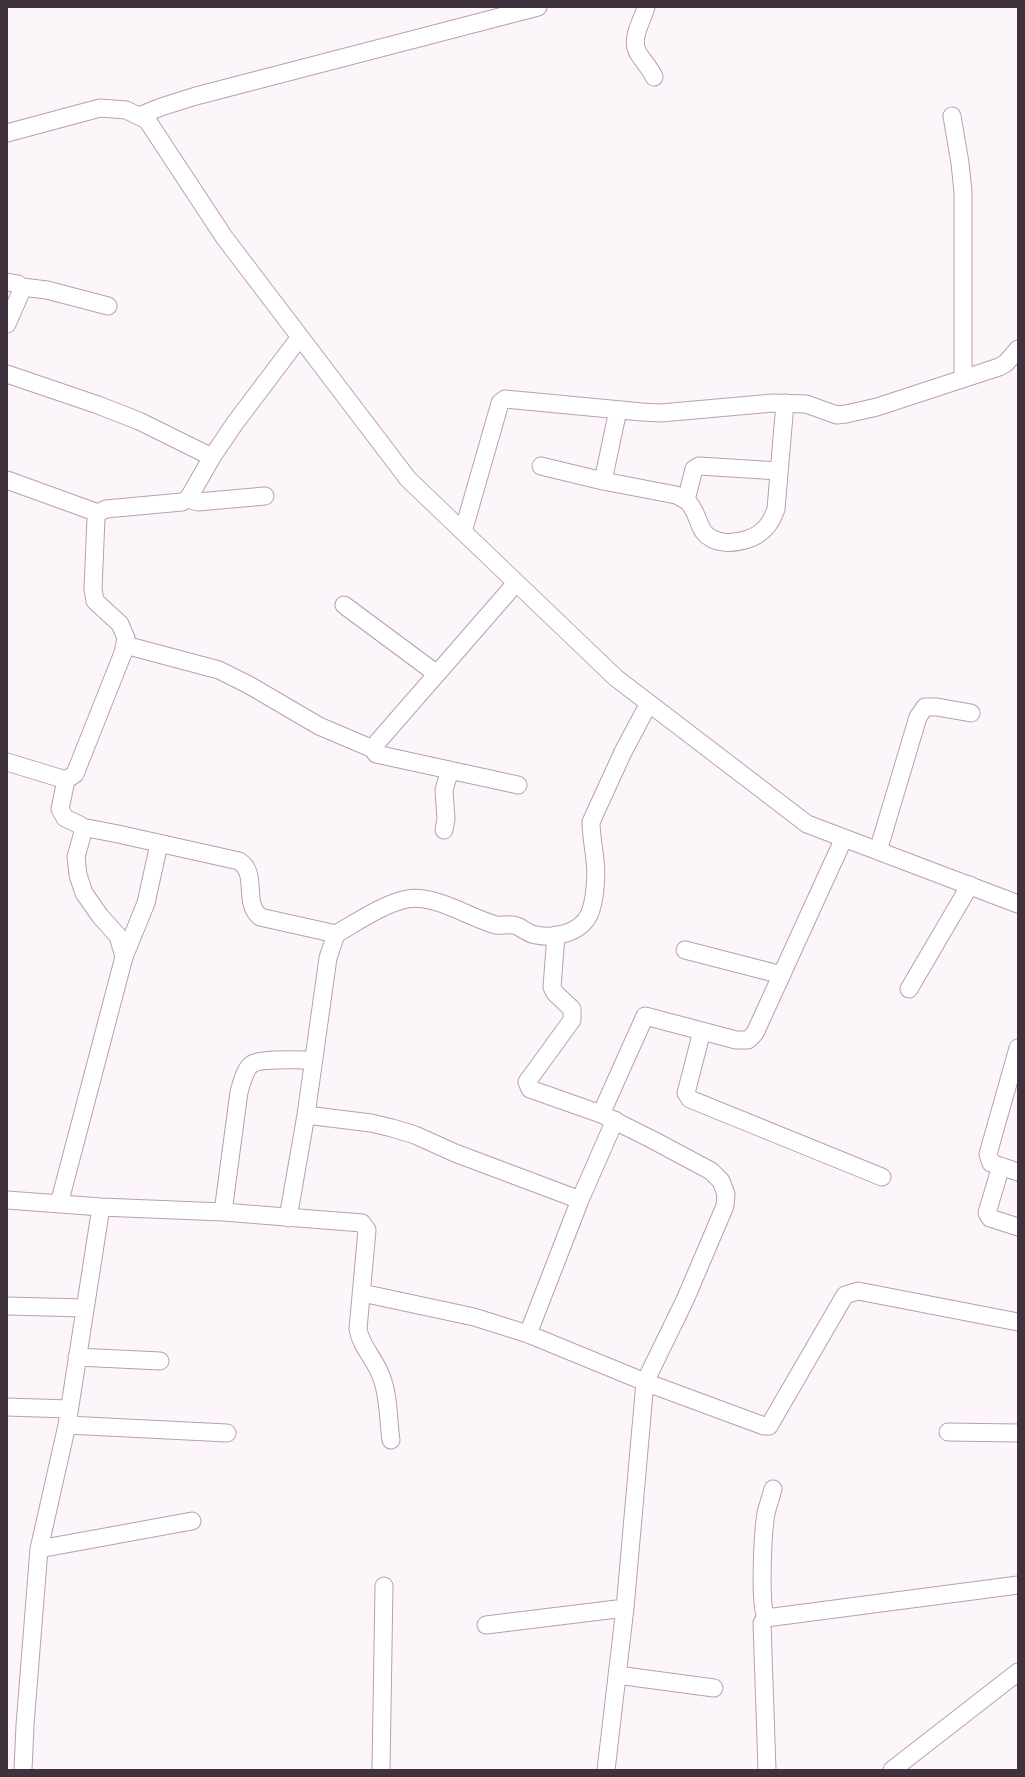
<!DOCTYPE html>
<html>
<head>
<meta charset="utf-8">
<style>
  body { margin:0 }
  #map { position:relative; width:1025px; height:1777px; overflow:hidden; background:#fcf6fb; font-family:Signika,sans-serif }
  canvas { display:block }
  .frame { position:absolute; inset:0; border:8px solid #3f323d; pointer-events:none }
</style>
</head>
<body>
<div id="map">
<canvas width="1025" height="1777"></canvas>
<div class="frame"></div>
</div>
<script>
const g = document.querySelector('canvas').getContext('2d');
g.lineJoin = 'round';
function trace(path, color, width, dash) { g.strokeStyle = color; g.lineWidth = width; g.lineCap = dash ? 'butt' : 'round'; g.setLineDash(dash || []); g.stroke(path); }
const minor = new Path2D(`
  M646,7C642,22 630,38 638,53C643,61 650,68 654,77
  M139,116L161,107L196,96L538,7
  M952,116L960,163L963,192V379
  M7,133L100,108L126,110L147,120L224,237L408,479L616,678L807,824L1018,904
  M7,282L18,284L22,287L21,292L7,324
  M22,287L47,290L108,306
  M7,374L98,405L139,421L212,457
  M541,466L603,481L676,495C680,497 684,499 687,501C696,509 697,521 703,531C713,545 733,544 748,539C763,534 771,524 776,509L785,403
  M7,480L98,513
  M603,481L618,410
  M188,499L198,502L265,496
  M686,500L694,469L699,466L779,471
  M463,532L500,403L505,399L642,412L661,413L773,403L806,404L837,415L846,414L877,407L999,367L1006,363L1018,349
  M516,583L375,745L373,749L376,754L518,785
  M344,605L437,674
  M125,645L219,670L249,685L319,726L373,749
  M7,762L66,780L75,774L123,653L126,638L120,624L95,601L93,589L96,518L98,513L106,509L182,502L188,499L212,457L235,423L300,337
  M82,827L118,834L239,861C259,874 242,902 260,917L336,934
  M444,830L446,819L444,790L450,770
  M878,851L918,717L925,707H937L971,713
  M556,935L552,987L555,993L572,1009V1020L527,1082L530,1089L601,1114L653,1140L711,1171L721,1181L726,1194L725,1206L685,1300L645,1382L625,1608L606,1770
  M685,950L782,975
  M124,957L146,903L159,844
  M909,989L970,885
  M702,1031L686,1093L690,1099L882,1177
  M1018,1048L988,1154L991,1163L1018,1172
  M601,1114L645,1016L736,1040H748L755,1033L844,838
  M306,1115L371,1123L392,1128L415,1135L455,1153L580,1200
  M1001,1166L987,1213L990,1218L1018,1227
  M7,1200L101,1207L223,1212L362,1223L367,1230L358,1329C361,1347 375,1359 381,1376C389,1395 388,1420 391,1440
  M59,1204L124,957L118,936L100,916L84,893L78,875L76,857L83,832L80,825L65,818L60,809L66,780
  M223,1212L239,1092C242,1083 244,1070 252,1064C261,1058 301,1060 313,1060
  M288,1218L306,1115L328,958L336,934C357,922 383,904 407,899C435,894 470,918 496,925C503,926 510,923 517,926C524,929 528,934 536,935C554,939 580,933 589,915C595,902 597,875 595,861C594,848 591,835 591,822L623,752L649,703
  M362,1293L474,1317L528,1334L645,1382L764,1426H769L845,1295L858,1291L1018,1322
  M7,1306L85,1308
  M528,1334L580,1200L615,1120
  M77,1357L160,1361
  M7,1407L69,1409
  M67,1425L227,1433
  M948,1432L1018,1433
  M39,1549L192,1521
  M766,1618C759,1603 763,1531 766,1513C768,1505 771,1497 773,1489
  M486,1625L625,1608
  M617,1675L714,1688
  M23,1770L25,1725L39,1549L67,1425L101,1207
  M381,1770L384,1586
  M767,1770L762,1623L766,1618L1018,1585
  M892,1770L1018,1672`);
trace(minor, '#bb9db6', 19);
trace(minor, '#fff', 17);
</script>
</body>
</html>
